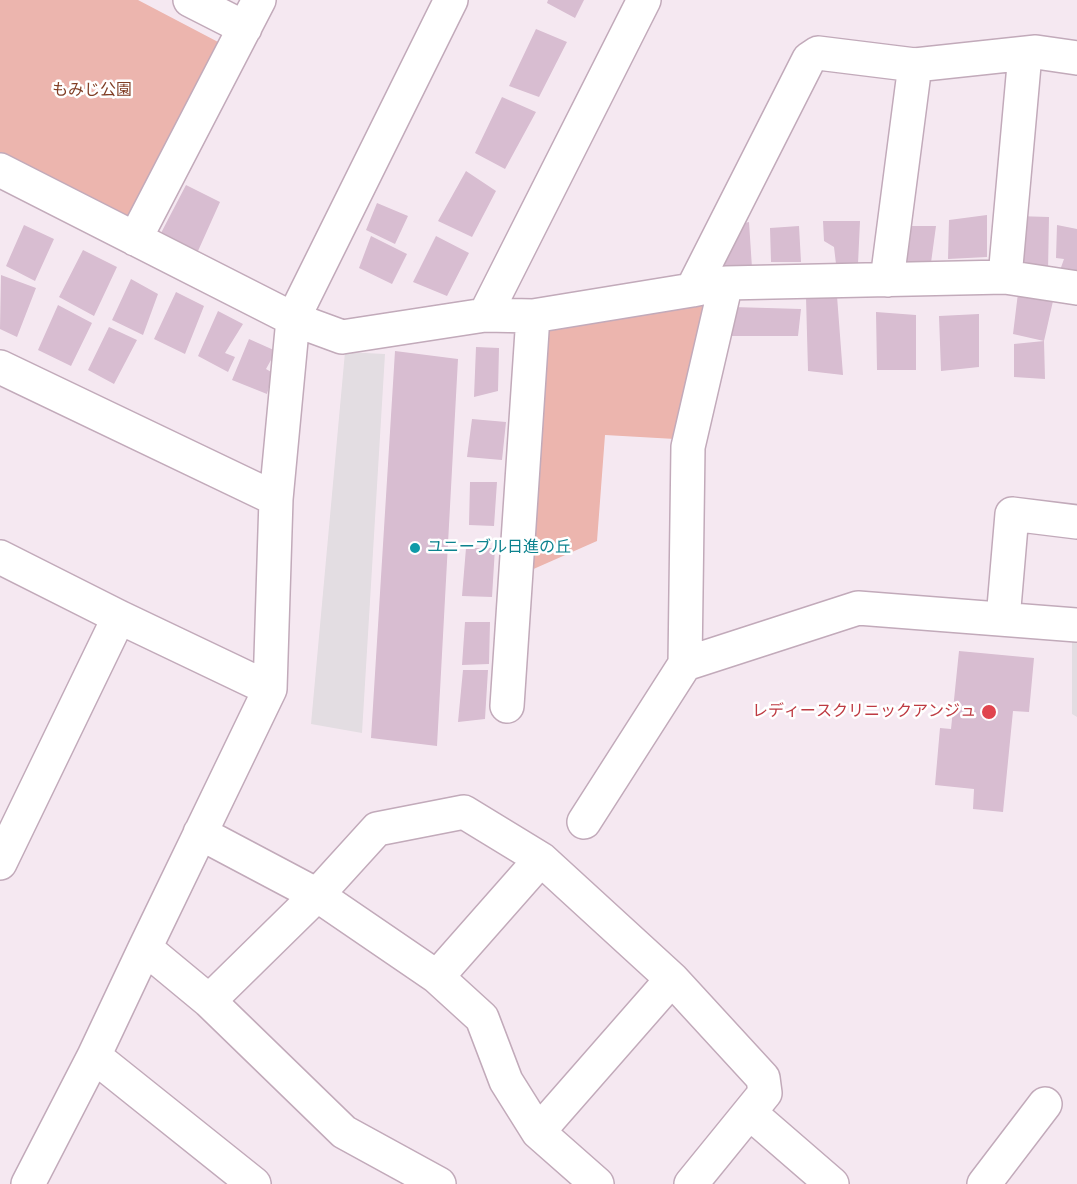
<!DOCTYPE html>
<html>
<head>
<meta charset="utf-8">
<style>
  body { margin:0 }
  canvas { display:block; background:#f5e8f1 }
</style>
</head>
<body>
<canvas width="1077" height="1184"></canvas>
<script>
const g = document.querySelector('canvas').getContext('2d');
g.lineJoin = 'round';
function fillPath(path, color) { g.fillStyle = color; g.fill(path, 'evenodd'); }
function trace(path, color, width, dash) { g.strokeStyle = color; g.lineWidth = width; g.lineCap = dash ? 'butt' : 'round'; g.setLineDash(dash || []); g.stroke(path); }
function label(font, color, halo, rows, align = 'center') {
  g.font = font + ' "DM Sans","Noto Sans JP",sans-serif'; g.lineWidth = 5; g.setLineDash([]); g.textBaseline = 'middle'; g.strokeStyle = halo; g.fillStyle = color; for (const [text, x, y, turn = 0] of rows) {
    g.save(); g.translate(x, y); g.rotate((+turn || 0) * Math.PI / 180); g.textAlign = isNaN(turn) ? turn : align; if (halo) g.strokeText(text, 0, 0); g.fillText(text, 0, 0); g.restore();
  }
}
fillPath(new Path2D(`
  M0,0H138L220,43L126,223L0,159Z
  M711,296L675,439L605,435L597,541L529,571L541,323Z`), '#ecb5ae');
fillPath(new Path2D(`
  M345,352L385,354L362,733L311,724Z
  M1072,635H1077V717L1072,714Z`), '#e3dde2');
fillPath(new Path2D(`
  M548,0H584L575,18L547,3Z
  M536,29L567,42L539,97L509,86Z
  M502,97L536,112L505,169L475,153Z
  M466,171L496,191L472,237L438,221Z
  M186,185L220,202L198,251L161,233Z
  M377,203L408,216L395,244L366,230Z
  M987,215V257L948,259L949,220Z
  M1016,216L1049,217L1048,271H1014Z
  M823,221H860L858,264H836L834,247L824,241Z
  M749,222L752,268L722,270L721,228Z
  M24,225L54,239L35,281L6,266Z
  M1057,225L1077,229V273H1059L1064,259L1056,258Z
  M799,226L801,262H771L770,228Z
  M904,226H936L930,270L901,269Z
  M371,236L407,254L392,284L359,268Z
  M436,236L469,253L447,296L413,282Z
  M83,250L117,267L94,316L59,297Z
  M1,275L36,288L17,337L0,329Z
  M131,279L158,294L143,335L112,320Z
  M176,292L204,306L185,354L154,339Z
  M1018,293L1053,301L1044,341L1045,379L1014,377V344L1044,341L1013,334Z
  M837,296L843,375L808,371L806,297Z
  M58,305L92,323L71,366L38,350Z
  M733,307L801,309L798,336H732Z
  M218,311L243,324L225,353L235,357L228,372L198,356Z
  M876,312L916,315V370H877Z
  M979,314V367L941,371L939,316Z
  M109,327L137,340L114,384L88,370Z
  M249,339L276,351L266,369L273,373L267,394L232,380Z
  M476,347L499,348L498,391L474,397Z
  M395,351L458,359L437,746L371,738Z
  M472,419L506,422L502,460L467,457Z
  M470,482H497L494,526L469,525Z
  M466,548H495L492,597L462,596Z
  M465,622H490L489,664L462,665Z
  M959,651L1034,658L1029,712L1013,711L1003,812L973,809L974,789L935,785L940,728L951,729Z
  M463,670H488L485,719L458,722Z`), '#d8bdd1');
const minor = new Path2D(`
  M190,0L245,28
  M0,170L293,319L342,337L485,315L533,316L692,290L726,283L1005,277L1077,288
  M135,239L259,0
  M1005,277L1025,54
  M887,280L915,65
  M692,290L809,59L818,53L915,65L1036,52L1077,58
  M485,315L644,0
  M0,367L276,499
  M0,557L119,617L270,689
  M1003,619L1012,514L1077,522
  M685,664L858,608L1077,625
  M507,706L533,316
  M584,822L685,664L688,447L726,283
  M200,833L317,895L437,977L482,1018L506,1081L538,1132L597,1184
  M0,863L119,617
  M145,948L209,1001L344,1132L439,1184
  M437,977L541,859
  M209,1001L317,895L377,829L464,812L541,859L672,979L763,1078L765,1093L691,1184
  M94,1056L254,1184
  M750,1113L832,1184
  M538,1132L672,979
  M28,1184L94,1056L145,948L270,689L276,499L293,319L451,0
  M984,1184L1045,1104`);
trace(minor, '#c2aaba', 36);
trace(minor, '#fff', 33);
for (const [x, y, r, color] of [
  [415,548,6,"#0f9aa8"],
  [989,712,8,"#e0444e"]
]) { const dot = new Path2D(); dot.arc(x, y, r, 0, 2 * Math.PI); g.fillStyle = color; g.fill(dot); trace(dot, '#fff', 2); }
label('16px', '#803d24', '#fff', [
  ["もみじ公園",92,91]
]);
label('16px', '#0d838f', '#fff', [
  ["ユニーブル日進の丘",427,548]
], 'left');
label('16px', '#be3a42', '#fff', [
  ["レディースクリニックアンジュ",976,712]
], 'right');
</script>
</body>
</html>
